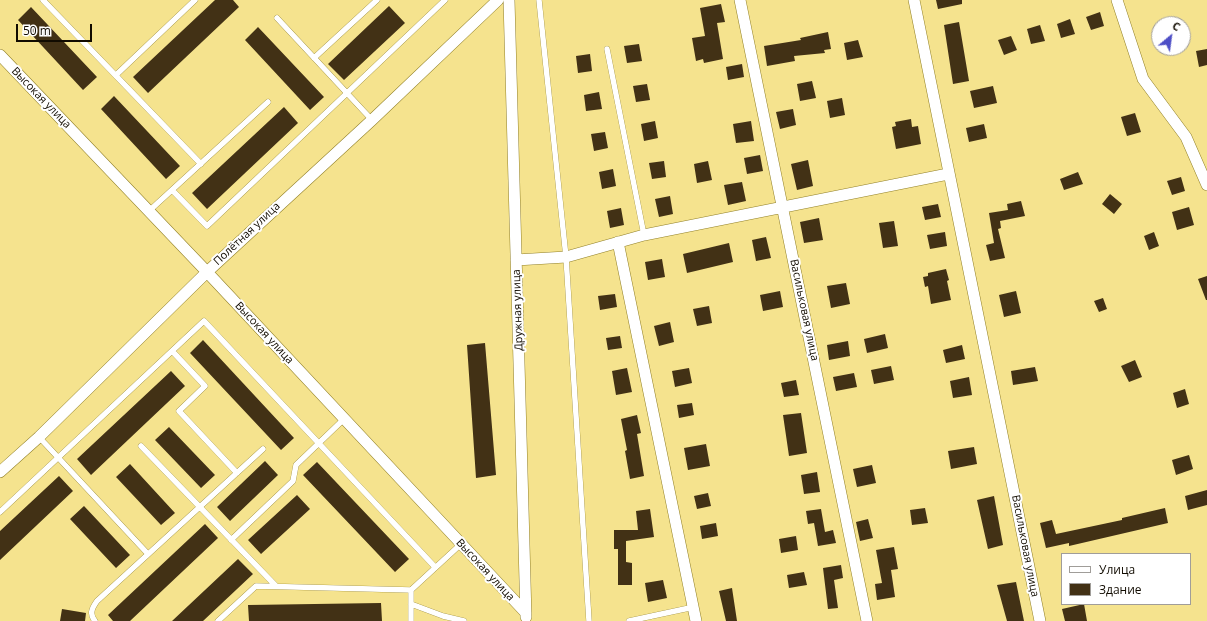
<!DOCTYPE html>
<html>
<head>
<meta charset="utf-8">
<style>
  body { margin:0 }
  #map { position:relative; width:1207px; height:621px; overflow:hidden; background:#f5e38e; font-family:"Open Sans",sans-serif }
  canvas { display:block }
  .legend { position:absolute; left:1061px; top:553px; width:130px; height:52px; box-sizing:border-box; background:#fff; border:1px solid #a09d99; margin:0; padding:5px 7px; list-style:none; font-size:12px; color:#110b00 }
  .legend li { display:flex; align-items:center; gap:8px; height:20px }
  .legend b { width:20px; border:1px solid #a09d99 }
  .north { position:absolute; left:1151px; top:16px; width:40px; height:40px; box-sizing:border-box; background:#fff; border:1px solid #a09d99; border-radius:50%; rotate:29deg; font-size:11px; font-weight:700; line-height:16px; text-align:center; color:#110b00 }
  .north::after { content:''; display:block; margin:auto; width:14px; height:18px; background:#4e4fc6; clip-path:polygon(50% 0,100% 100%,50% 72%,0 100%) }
  .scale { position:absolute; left:16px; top:24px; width:76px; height:18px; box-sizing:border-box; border:2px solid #110b00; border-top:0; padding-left:5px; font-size:12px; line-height:14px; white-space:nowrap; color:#110b00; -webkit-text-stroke:3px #fff; paint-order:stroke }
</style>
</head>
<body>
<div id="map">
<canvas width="1207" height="621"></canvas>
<ul class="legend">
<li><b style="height:5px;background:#fff"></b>Улица</li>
<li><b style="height:11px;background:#423115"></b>Здание</li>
</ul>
<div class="north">С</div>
<div class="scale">50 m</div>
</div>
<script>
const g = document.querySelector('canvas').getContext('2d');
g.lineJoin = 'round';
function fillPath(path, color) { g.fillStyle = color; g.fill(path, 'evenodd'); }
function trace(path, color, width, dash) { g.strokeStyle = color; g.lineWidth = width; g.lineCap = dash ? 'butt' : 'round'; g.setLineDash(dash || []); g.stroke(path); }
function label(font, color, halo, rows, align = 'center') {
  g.font = font + ' "Open Sans",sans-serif'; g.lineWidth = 4; g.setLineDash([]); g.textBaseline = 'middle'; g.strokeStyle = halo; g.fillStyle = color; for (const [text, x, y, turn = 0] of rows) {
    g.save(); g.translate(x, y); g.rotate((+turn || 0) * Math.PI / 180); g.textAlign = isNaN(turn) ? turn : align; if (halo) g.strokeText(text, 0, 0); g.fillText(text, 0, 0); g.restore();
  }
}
fillPath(new Path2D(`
  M215,0H233L239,7L148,93L133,77Z
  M936,0H962V4L938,9Z
  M721,4L725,22L717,23L723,59L704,63L703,59L696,61L692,38L705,36L700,8Z
  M389,6L405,23L344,80L328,64Z
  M31,7L97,77L83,90L18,20Z
  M1100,12L1104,26L1091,30L1086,17Z
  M1070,19L1075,34L1061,38L1057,24Z
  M959,22L969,81L953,84L944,25Z
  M1040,25L1045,41L1031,44L1027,29Z
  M258,27L324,97L310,110L245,40Z
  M828,32L831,49L824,50L825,53L794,56L795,61L767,66L764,46L801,40L800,38Z
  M1011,36L1017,50L1004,55L998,40Z
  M858,40L863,57L847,60L844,43Z
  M639,44L642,61L627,63L624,46Z
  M1207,49V65L1199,67L1196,51Z
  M590,54L592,71L578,73L576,56Z
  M742,64L744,77L728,80L726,67Z
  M812,81L816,98L800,101L797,84Z
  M647,84L650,100L636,102L633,86Z
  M993,86L997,103L974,108L970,91Z
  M599,92L602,109L586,111L584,95Z
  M114,96L180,166L166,179L101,109Z
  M842,98L845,115L830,118L827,101Z
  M284,107L298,123L207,209L192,193Z
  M793,109L796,125L780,129L776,112Z
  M1135,113L1141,132L1127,136L1121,117Z
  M911,119L912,127L918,126L921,144L896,149L892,127L896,126L895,122Z
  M655,121L658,138L644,141L641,124Z
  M751,121L754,141L736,143L733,124Z
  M984,124L987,138L969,142L966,128Z
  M605,132L608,148L594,151L591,134Z
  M760,155L763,171L747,174L744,158Z
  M808,160L813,186L797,190L791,164Z
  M664,161L666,177L652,179L649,163Z
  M708,161L712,180L697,183L694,164Z
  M613,169L616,186L602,189L599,172Z
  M1078,172L1083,184L1064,190L1060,179Z
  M1181,177L1185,191L1172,195L1167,181Z
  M742,182L746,201L728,205L724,185Z
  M1110,194L1122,204L1114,214L1102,204Z
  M670,196L673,214L659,217L655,199Z
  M1021,201L1025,216L1000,221L1001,228L998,229L1005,258L990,261L986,245L994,243L989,213L1008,210L1007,204Z
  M938,204L941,217L925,220L922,207Z
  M1189,207L1194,225L1177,230L1172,212Z
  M621,208L624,225L610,228L607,211Z
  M819,218L823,240L804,243L800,222Z
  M894,221L898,246L883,248L879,223Z
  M945,232L947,246L930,249L927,235Z
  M1154,232L1159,246L1149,250L1144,236Z
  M766,237L771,258L756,261L752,240Z
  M729,243L733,262L687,273L683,254Z
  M662,259L665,277L648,280L645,262Z
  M946,269L949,280L947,281L951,300L931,304L928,286L925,287L923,277L928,276V273Z
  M1207,276V300H1206L1198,279Z
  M846,283L850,304L831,308L827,286Z
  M780,291L783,307L763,311L760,295Z
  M1016,291L1021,313L1004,317L999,295Z
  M615,294L617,307L600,310L598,296Z
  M1103,298L1107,309L1099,312L1094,301Z
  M709,306L712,323L697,326L693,309Z
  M670,322L674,342L659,346L654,326Z
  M885,334L888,348L867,353L864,339Z
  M620,336L622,348L608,350L606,338Z
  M203,340L294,438L281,450L190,353Z
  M848,341L850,356L829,360L827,345Z
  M485,343L496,475L476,478L467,345Z
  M962,345L965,359L946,363L943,350Z
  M1135,360L1142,377L1129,382L1121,366Z
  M891,366L894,380L874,384L871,370Z
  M1035,367L1038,381L1013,385L1011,371Z
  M627,368L632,392L616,395L612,371Z
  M689,368L692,383L675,387L672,371Z
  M171,371L185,386L91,475L77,459Z
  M854,373L857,387L836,391L833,377Z
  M969,377L972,395L953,398L950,381Z
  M796,380L799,395L784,397L781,383Z
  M1185,389L1189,404L1177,408L1173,393Z
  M692,403L694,415L679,418L677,405Z
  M801,413L807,453L789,456L783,415Z
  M637,415L641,433L637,434L644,476L630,479L625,451L627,450L621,419Z
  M169,427L215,475L201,488L155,440Z
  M706,444L710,466L688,470L684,448Z
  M974,447L977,464L951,469L948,451Z
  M1189,455L1193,469L1176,475L1172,460Z
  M265,461L278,475L230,521L217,507Z
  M317,462L409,559L395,572L303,475Z
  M130,464L175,513L161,525L116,477Z
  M872,465L876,483L857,487L853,469Z
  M817,472L820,492L804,494L801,475Z
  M59,476L73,491L0,560V531Z
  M1207,490V505L1188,510L1185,496Z
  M708,493L711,506L697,509L694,496Z
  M297,495L310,509L261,554L248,540Z
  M994,496L1003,545L988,549L977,500Z
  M84,506L130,555L116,568L70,519Z
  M925,508L928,523L912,525L910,510Z
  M1165,508L1168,523L1069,546V543L1046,548L1040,523L1052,520L1056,534L1122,520V518Z
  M650,509L654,537L626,541V562L632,563V585H618V549H614V530H638L636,511Z
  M821,509L825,532L833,530L836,543L818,546L814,523L808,524L806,511Z
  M868,519L873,538L860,541L856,522Z
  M716,523L718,536L702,539L700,526Z
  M205,524L218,538L130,621H113L108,615Z
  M796,536L798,550L781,553L779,539Z
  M894,547L898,569L891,570L895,597L877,600L875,584L882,583L876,550Z
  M238,559L253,574L203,621H172Z
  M841,565L843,578L834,580L838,608L828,609L823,568Z
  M804,572L807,585L789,588L787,575Z
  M663,580L667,598L648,602L645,583Z
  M1016,582L1024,621H1007L997,585Z
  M732,588L737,621H726L719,591Z
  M381,603L382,621H249L248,605Z
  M1084,604L1087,621H1065L1062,609Z
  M62,609L86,613L85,621H60Z`), '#423115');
const service = new Path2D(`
  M43,0L201,164
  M539,0L566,257L589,621
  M277,18L372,120
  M607,49L644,235
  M314,58L377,0
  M116,75L195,0
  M172,190L207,226L445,0
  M149,211L268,102
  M173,352L205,386L179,411L237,473
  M39,437L148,554
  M141,446L276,586
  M0,512L204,321L435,567
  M231,540L293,481L296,465L344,419
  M411,604L443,616L464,621
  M95,621C89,614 92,608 97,601L263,449
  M218,621L256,586L411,590L461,544
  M411,621V590
  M629,621L694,607`);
const minor = new Path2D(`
  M509,0L526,617
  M740,0L867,621
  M914,0L1040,621
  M1117,0L1143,79L1186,137L1207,185
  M0,55L207,272L526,613
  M618,242L696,621
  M516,260L566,257L644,235L948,174
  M0,472L39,437L207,272L372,120L498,0`);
trace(service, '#928028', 6);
trace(minor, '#928028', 12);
trace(service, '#fff', 5.5);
trace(minor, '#fff', 11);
label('11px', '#110b00', '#fff', [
  ["Высокая улица",41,98,46],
  ["Полётная улица",247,234,-43],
  ["Дружная улица",518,310,-92],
  ["Васильковая улица",804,310,78],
  ["Высокая улица",264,333,47],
  ["Васильковая улица",1025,546,79],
  ["Высокая улица",485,570,47]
]);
</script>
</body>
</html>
